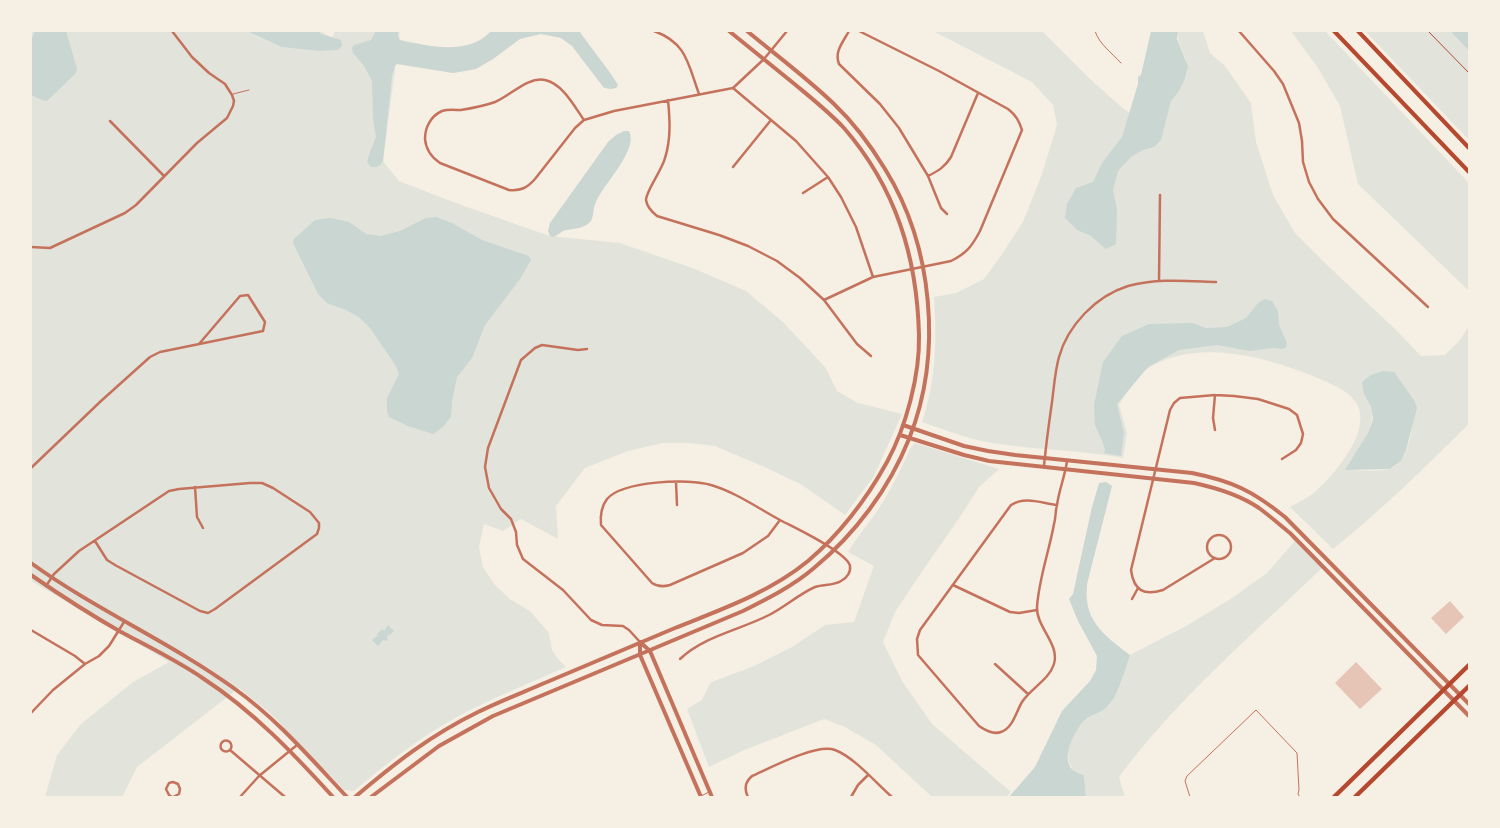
<!DOCTYPE html>
<html>
<head>
<meta charset="utf-8">
<style>
  body { margin:0 }
  #map { position:relative; width:1500px; height:828px; overflow:hidden; background:#f6efe4; font-family:Mulish,sans-serif }
  canvas { display:block }
  .frame { position:absolute; inset:0; border:32px solid #f6efe4; pointer-events:none }
</style>
</head>
<body>
<div id="map">
<canvas width="1500" height="828"></canvas>
<div class="frame"></div>
</div>
<script>
const g = document.querySelector('canvas').getContext('2d');
g.lineJoin = 'round';
function fillPath(path, color) { g.fillStyle = color; g.fill(path, 'evenodd'); }
function trace(path, color, width, dash) { g.strokeStyle = color; g.lineWidth = width; g.lineCap = dash ? 'butt' : 'round'; g.setLineDash(dash || []); g.stroke(path); }
fillPath(new Path2D(`
  M31,31H321L332,38L335,31H400L383,161L399,181L461,205L550,236L620,243L695,269L746,291L783,322L825,367L837,391L858,403L902,414L874,476L845,515L802,485L769,469L715,446L690,443H663L628,451L585,468L556,506L558,539L521,519L503,531L484,524L479,547L483,567L494,584L510,599L530,611L549,633L552,650L558,659L566,667C530,683 492,698 457,717C420,737 386,764 354,791L344,790L270,713L239,688L137,767L122,797H45L57,755L81,724L133,682L169,662L31,581Z
  M933,31H1042L1091,80L1125,110L1163,131C1166,122 1167,110 1171,101C1177,90 1189,80 1187,65C1186,53 1176,44 1178,31H1203L1210,53L1225,66L1251,103L1256,142L1273,195L1295,233L1324,262L1396,330L1421,356L1445,355L1460,340L1469,326V424C1425,467 1381,511 1333,549L1290,507C1298,502 1308,498 1315,492C1335,474 1375,428 1355,401C1345,388 1328,383 1313,376C1262,356 1193,337 1144,371C1137,376 1125,396 1119,405L1127,433L1123,458C1080,450 1036,450 992,443C968,439 945,430 922,422C936,380 937,340 934,297L956,293L984,279L1000,257L1023,222L1042,174L1057,125L1053,105L1032,82ZM1404,387L1414,400C1414,418 1411,463 1389,469C1380,472 1356,470 1346,470C1356,453 1376,429 1371,409C1370,404 1367,399 1364,394Z
  M1291,31H1325L1469,183V291L1358,184L1340,106L1318,68Z
  M1365,31H1450L1469,51V140Z
  M915,443L999,469L979,487L962,514L921,573L895,612L883,642L902,681L932,724L1011,792L1006,797H932L876,745L843,726L824,719L742,751L709,767L687,709L702,700L711,682L752,667L792,647L825,625L854,622L874,566L848,552C857,537 868,524 878,510C891,490 901,469 911,447Z
  M1295,541L1322,568C1252,635 1177,699 1119,777L1125,797H1086L1084,775L1073,770L1069,763L1068,751L1070,743L1076,731L1084,721L1110,705L1130,655L1186,626L1229,600L1267,573Z`), '#e2e4dc');
fillPath(new Path2D(`
  M35,31H66L77,69L76,73L47,101L42,100L31,95V41Z
  M247,31H319L321,34L341,40L342,46L338,50L320,51L282,47Z
  M376,31H398V36L400,40C428,46 469,56 491,31H579L611,74L618,85L616,88L611,89L604,88L572,46L561,38L541,34L520,39L493,59L476,69L453,73L397,64L395,66L392,76L383,161C380,167 377,167 371,167L367,162L370,152L376,137L373,119L372,81L364,66L353,53L352,48L354,45L371,40Z
  M1151,31H1178L1177,39L1188,66L1185,79L1179,91L1171,101L1161,140L1154,147L1143,150L1131,157L1118,171L1113,190L1117,210L1116,244L1106,249L1091,236L1077,230L1065,218L1067,204L1076,188L1093,182L1102,163L1122,137L1138,84V77L1141,75Z
  M1450,31H1469V51Z
  M624,131H629C639,150 603,184 596,202C592,209 595,217 589,223C581,230 572,228 563,231C560,233 556,236 553,237L550,236L548,231L550,223L608,142L616,135Z
  M436,217L452,223L482,240L529,256L531,260L520,279L485,325L472,358L457,377L452,401L451,417L443,427L433,434L408,426L389,417L387,411V398L399,374L396,366L370,328L359,317L346,310L327,303L318,294L293,243L294,239L315,220L330,218L349,222L366,234L381,236L400,231L426,218Z
  M1265,299L1272,301L1278,311L1279,325L1287,343L1286,348L1281,349L1273,348L1250,351L1217,345L1179,350L1148,367L1117,404L1124,433L1121,456L1104,453L1105,449L1102,441L1095,425L1094,405L1103,362L1122,336L1149,324L1192,323L1206,328L1227,327L1246,318L1258,303Z
  M1383,371L1394,372L1414,400L1417,408L1406,450L1401,461L1390,469L1345,470L1368,433L1373,419L1371,407L1364,394L1362,382L1371,375Z
  M1106,482L1112,486L1087,584C1087,589 1086,595 1087,600C1089,625 1111,641 1130,655C1126,667 1117,697 1109,705C1102,713 1091,714 1083,722C1074,732 1060,759 1073,770C1076,772 1081,774 1084,775L1086,797H1009L1035,767L1062,711L1090,681L1096,670L1097,656L1078,621L1069,599L1073,594L1092,507L1099,483Z
  M388,625L394,631L390,635L389,634L387,637L388,639L386,641L383,640L378,646L372,640L377,636L378,637L377,634L382,629L384,631Z`), '#c9d6d2');
fillPath(new Path2D(`
  M1450,601L1464,617L1446,634L1431,618Z
  M1356,662L1382,689L1360,709L1335,683Z`), '#e6c5b7');
trace(new Path2D(`
  M1428,31L1469,73`), '#b5482f', 1);
trace(new Path2D(`
  M1095,31C1099,44 1112,53 1121,63
  M233,94L249,90
  M701,796L709,792
  M1190,797L1185,781L1187,776L1256,710L1297,753L1299,790L1298,794L1300,797`), '#c5725c', 1);
trace(new Path2D(`
  M654,31C687,43 688,64 699,94
  M849,31C843,42 834,52 839,64L880,104L899,128L928,176L941,208L947,214
  M1239,31L1274,71L1283,84L1299,123L1302,141L1303,162L1309,182L1318,199L1333,219L1428,307
  M733,88L796,141L828,177L841,197L856,227L873,277
  M668,100C670,120 671,139 665,158C662,170 646,191 646,200C647,207 652,212 657,216L719,235L748,246L777,261L800,278L824,300L857,344L871,356
  M584,120C574,106 563,84 545,80C528,76 510,96 495,102C484,106 473,108 461,110C455,110 448,109 442,111C431,116 425,127 425,139C426,150 431,157 440,163L509,190C521,191 527,188 535,179L575,128L584,120L614,111L733,88L764,59L787,31
  M110,121L164,176
  M733,167L771,120
  M928,176C938,171 945,167 951,157L978,93
  M803,193L828,177
  M31,247L50,248L125,213L136,205L197,143L227,118L233,106L234,101L232,95L225,84L209,73L192,57L172,31
  M1159,281L1160,195
  M824,300L873,277L951,261C967,253 972,246 980,231L1022,130C1019,121 1016,115 1008,109L939,71L859,31
  M587,349L578,350L542,345L535,348L521,360L488,448L485,467L489,488L501,509L511,519L516,532L517,545L523,559L563,590L591,620L602,625L623,626L629,630L640,642
  M1215,395L1213,418L1215,430
  M1044,466C1046,445 1049,423 1052,402C1054,387 1055,371 1059,357C1068,325 1096,296 1128,286C1157,278 1187,281 1216,282
  M31,468L101,401L150,357L160,352L263,331L265,322L248,295L240,296L199,344
  M676,482L677,505
  M195,487L197,517L203,528
  M1057,505C1041,503 1025,496 1011,505L920,630L917,639L918,655L979,726C985,730 993,735 1001,732C1013,728 1016,712 1022,702C1031,688 1049,680 1054,664C1060,644 1036,627 1037,607C1039,578 1049,552 1054,524C1056,518 1055,512 1057,505C1059,490 1065,476 1067,461
  M1207 547a12 12 0 1 1 24 0a12 12 0 1 1-24 0Z
  M1215,558L1163,590C1144,596 1134,591 1131,570L1170,410L1174,403L1180,398L1215,395L1234,396L1258,399L1289,409L1297,415L1303,434L1301,443L1296,450L1282,459
  M953,585L1010,612L1019,613L1037,610
  M46,586L54,574L79,551L169,491L179,489L250,483H262L273,488L310,512L319,523V528L317,534L215,609L208,613L200,611L115,565L107,560L95,541
  M1132,599L1138,588
  M31,630L75,656L85,664
  M680,659C704,636 740,630 769,615C785,607 799,594 815,587C823,584 833,586 841,581C847,578 851,572 850,566C847,552 793,527 780,520L768,536L743,553L670,585C663,587 658,587 652,583L601,525C600,515 601,507 607,499C622,481 689,478 711,485C735,492 758,508 780,520
  M995,664L1028,694
  M31,713L53,690L85,664L99,656L109,646L124,622
  M220.5 746a5.5 5.5 0 1 1 11 0a5.5 5.5 0 1 1-11 0Z
  M230,750L285,797
  M172,797L169,795L166,789L169,783L173,782L178,784L180,789L179,794L173,797
  M240,797L259,776L297,745
  M748,797C744,789 745,782 752,776C770,768 817,743 835,750C854,757 876,783 892,797
  M851,797L858,785L868,775`), '#c5725c', 2.5);
trace(new Path2D(`
  M903,425L964,446L988,451L1015,455L1192,473C1232,481 1253,491 1285,517L1469,704
  M900,435L964,455L989,461L1194,483C1217,488 1240,495 1259,508C1270,516 1280,525 1290,533L1469,716
  M31,563C96,610 170,642 235,689C277,719 312,760 347,797
  M31,575C60,595 91,615 121,632C149,647 178,661 204,679C253,711 294,754 333,797
  M640,642L650,651L712,797
  M640,642V655L701,797
  M355,797C395,763 431,735 478,712C500,701 524,692 547,682C589,664 632,646 675,628C720,610 769,593 808,561C841,533 866,500 887,462C906,427 920,375 919,335C917,257 896,188 844,128C828,111 810,97 792,82C771,65 750,48 729,31
  M371,797L439,746L493,716L743,611C767,599 793,586 814,568C855,534 889,489 909,439C943,354 933,246 885,169C871,146 854,123 834,104C807,78 776,55 747,31`), '#c5725c', 4);
trace(new Path2D(`
  M1334,31L1469,172
  M1358,31L1469,148`), '#b5482f', 4);
trace(new Path2D(`
  M1334,797L1469,665
  M1355,797L1469,686`), '#b5482f', 4.5);
</script>
</body>
</html>
